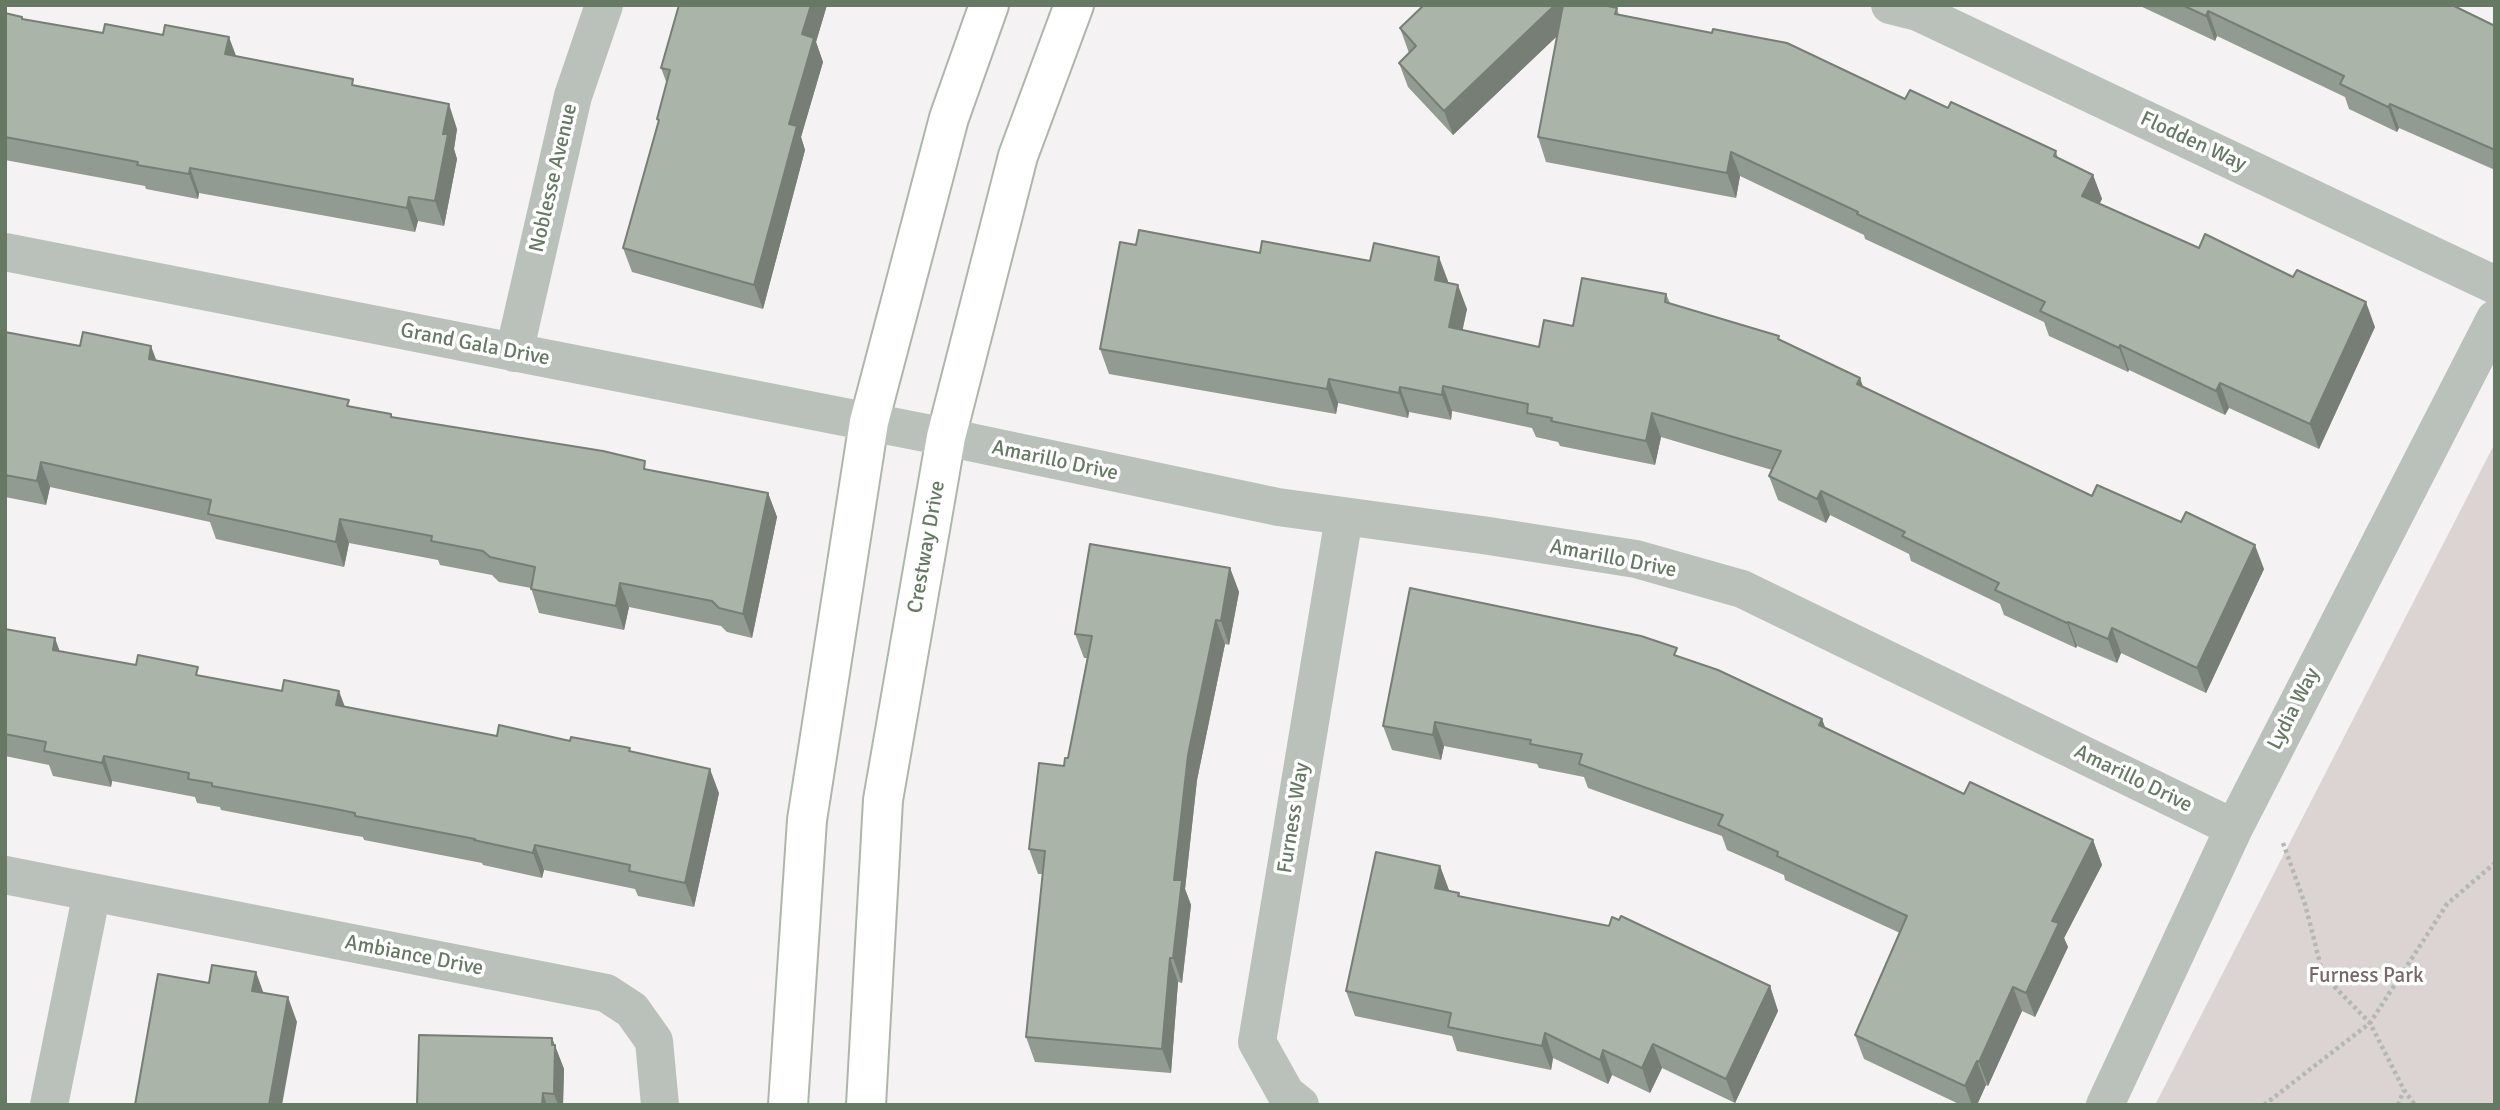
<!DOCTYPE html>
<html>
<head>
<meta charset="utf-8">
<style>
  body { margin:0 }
  #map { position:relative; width:2500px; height:1110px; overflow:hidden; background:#f5f2f4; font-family:Signika,sans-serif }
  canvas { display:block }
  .frame { position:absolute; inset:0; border:7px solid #667a63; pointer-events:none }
</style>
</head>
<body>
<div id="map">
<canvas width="2500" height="1110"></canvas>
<div class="frame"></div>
</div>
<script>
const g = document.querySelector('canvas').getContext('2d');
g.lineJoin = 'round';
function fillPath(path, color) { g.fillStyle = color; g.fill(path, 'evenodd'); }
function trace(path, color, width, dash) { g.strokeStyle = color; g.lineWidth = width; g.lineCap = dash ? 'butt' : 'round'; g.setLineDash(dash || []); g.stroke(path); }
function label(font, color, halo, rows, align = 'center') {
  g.font = font + ' Signika,sans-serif'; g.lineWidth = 7; g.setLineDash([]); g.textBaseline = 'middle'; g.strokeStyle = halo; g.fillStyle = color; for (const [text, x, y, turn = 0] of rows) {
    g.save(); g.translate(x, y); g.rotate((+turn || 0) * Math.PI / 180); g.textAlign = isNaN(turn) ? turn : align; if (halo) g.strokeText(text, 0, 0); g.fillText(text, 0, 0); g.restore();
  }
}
fillPath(new Path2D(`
  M2495,443V1105H2155Z`), '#dbd4d3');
const secondary = new Path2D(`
  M788,1105L807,820L869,422L949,118L989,5
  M866,1105L883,800L946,437L1018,156L1074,5`);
trace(secondary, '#aeb6ac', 42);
trace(new Path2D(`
  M2283,843L2305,904L2323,975L2370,1023L2404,1090L2415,1105
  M2264,1105L2370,1023L2447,904L2495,863
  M2398,1105L2404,1090`), '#b3b8b2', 4.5, [3.5, 3.5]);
trace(new Path2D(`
  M1890,5L1918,12L2495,285
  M5,252L946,437L1278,507L1489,536L1636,559L1742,589L2234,828
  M514,353L573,96L604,5
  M5,875L606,993L632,1010L654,1041L660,1105
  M49,1105L92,892
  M1300,1105L1286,1094L1257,1042L1344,517
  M2105,1105L2234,828L2495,319`), '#bac1ba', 38);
trace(secondary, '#fff', 38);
fillPath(new Path2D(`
  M679,5H827L816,42L823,62L801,137L805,150L763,309L632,272L623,248L659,123L657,119L667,84L661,68Z
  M2138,5H2452L2495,26V170L2399,128L2397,132L2349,109L2345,97L2217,36L2215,41Z
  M1617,8L1619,15L1905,99L1948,108L2056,151L2058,158L2093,175L2102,199L2099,204L2375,327L2319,449L2229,408L2225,415L2129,370L2128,372L2049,336L2044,322L1865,239L1864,235L1740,176L1736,198L1546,162L1538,137L1557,36L1453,135L1408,87L1399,63L1409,53L1400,28Z
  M5,13L22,17L23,20L235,56L355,86L457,129L454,149L457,159L444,226L418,221L415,232L199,193L198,199L146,189L145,186L5,160Z
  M1136,245L1260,253L1448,281V282L1467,309L1462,330L1539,347L1573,326L1666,294L1670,303L1780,340L1863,387L2092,496L2264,569L2206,693L2121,653L2117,663L2077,646L2076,648L2004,615L2000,604L1911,561L1909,554L1830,515L1826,523L1778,500L1769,476L1772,470L1661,437L1655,465L1560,446L1558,442L1536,437L1532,428L1452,411L1451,420L1409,412L1408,418L1338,403L1336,414L1109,374L1100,349Z
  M5,332L156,360L351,406L392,417L648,470L768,493L777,517L752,638L727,632L721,626L629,607L624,630L539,613L531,588L499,582L492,575L440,565L438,560L349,543L344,567L216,539L210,522L50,487L46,505L5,497Z
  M1230,568L1239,592L1229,645L1225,644L1197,780L1185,889L1191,905L1182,983L1178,982L1171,1073L1035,1062L1026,1037L1043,874H1038L1029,849L1064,766L1068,758L1087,658H1084L1075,634Z
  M5,629L60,651L136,665L201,676L345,707L497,736L570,741L631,751L719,793L694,907L638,896L635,889L544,870L542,878L483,865L482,863L364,840L363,837L340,833L221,810L220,807L197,803L195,797L112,781L111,787L53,776L49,765L5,756Z
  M1680,657L1822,719L1825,728L1964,794L2093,840L2102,865L2064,938L2068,947L2035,1017L2022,1011L1988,1086L1986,1085L1977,1105H1961L1864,1059L1855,1035L1900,933L1785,880L1784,875L1727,850L1722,836L1588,788L1584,777L1539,768L1537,764L1444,746L1441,760L1392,750L1383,726Z
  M1440,866L1449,891L1459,893L1460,897L1770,986L1778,1011L1735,1103L1662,1068L1650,1093L1612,1075L1608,1084L1553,1058L1551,1070L1457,1051L1452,1036L1355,1016L1346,991Z
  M552,1038L564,1069L563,1105H417Z`), '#929b91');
fillPath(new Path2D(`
  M811,5H827L816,42L823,62L801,137L805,150L763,309L754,285L789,124L802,34Z
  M1555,5H1566L1572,22L1453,135L1444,111Z
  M2208,11L2217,36L2215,41L2206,16Z
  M229,37L238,61L225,54Z
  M449,104L457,129L454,149L457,159L444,226L435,201L443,134Z
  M2390,104L2399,128L2397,132L2388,107Z
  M1731,152L1740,176L1736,198L1727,173Z
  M190,168L199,193L198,199L189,174Z
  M2093,175L2102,199L2091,221L2082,196Z
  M409,197L418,221L415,232L407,208Z
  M1439,257L1448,281L1443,304L1435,280Z
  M1458,285L1467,309L1458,352L1449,327Z
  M2366,302L2375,327L2319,449L2310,424Z
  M2120,345L2129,370L2128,372L2119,348Z
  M151,346L160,370L149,359Z
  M1860,378L1869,403L1857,384Z
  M1329,379L1338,403L1336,414L1327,389Z
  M2220,383L2229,408L2225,415L2216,391Z
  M1443,386L1452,411L1451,420L1442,395Z
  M1400,387L1409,412L1408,418L1399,393Z
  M1652,413L1661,437L1655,465L1646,441Z
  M41,462L50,487L46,505L37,481Z
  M1821,491L1830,515L1826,523L1817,499Z
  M768,493L777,517L752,638L743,614Z
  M340,519L349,543L344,567L336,542Z
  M2255,545L2264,569L2206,693L2197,668Z
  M1230,568L1239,592L1229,645L1221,621Z
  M620,583L629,607L624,630L616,606Z
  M1216,620L1225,644L1197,780L1185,889L1191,905L1182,983L1173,958L1174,880L1188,755Z
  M2068,622L2077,646L2076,648L2067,623Z
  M2112,628L2121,653L2117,663L2108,639Z
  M55,638L64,663L53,650Z
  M339,691L348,715L336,705Z
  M1822,719L1831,743L1819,725Z
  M1435,722L1444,746L1441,760L1433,735Z
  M104,756L112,781L111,787L102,763Z
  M710,769L719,793L694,907L685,883Z
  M2093,840L2102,865L2064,938L2068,947L2035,1017L2026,993L2052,921Z
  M535,845L544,870L542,878L533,853Z
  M1440,866L1449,890L1444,913L1435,888Z
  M1170,958L1178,982L1171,1073L1162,1049Z
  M256,972L265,997L252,991Z
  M1770,986L1778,1011L1735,1103L1726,1079Z
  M2013,987L2022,1011L1988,1086L1979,1062Z
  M288,997L297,1022L282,1105H269Z
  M1545,1033L1553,1058L1551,1070L1542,1046Z
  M552,1038L564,1069L563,1105H558L554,1094Z
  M1653,1044L1662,1068L1650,1093L1642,1068Z
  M1603,1050L1612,1075L1608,1084L1600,1060Z
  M1977,1061L1986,1085L1977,1105H1972L1965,1086Z
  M543,1093L547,1105H542Z`), '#777e76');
const building = new Path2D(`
  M679,5H811L802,34L814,38L789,124L797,126L754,285L623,248L659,120L657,119L670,70L661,68Z
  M1424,5H1555L1444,111L1399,63L1416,46L1400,28Z
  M1563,5H1603L1617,8L1615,14L1712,33L1713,29L1787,43L1905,99L1910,90L1948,108L1951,102L2056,151L2054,156L2093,175L2082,196L2199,248L2205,234L2293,277L2297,270L2366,302L2310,424L2220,383L2216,391L2120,345L2119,348L2040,311L2045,302L1857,214L1858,212L1731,152L1727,173L1538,137Z
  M2182,5H2452L2495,26V150L2390,104L2388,107L2340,84L2344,76L2208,11L2206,16Z
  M5,13L22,17V19L103,33L105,24L163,35L165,25L229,37L225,54L353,79L352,85L449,104L443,134H448L435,201L409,197L407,208L190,168L189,174L137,165L138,162L5,137Z
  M1139,230L1260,253L1262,241L1370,261L1374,243L1439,257L1435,280L1458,285L1449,327L1539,347L1544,320L1573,326L1582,278L1666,294L1665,302L1779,336L1778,339L1860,378L1857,384L2092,496L2097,485L2181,522L2186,512L2255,545L2197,668L2112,628L2108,639L2068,622L2067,623L1995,590L1999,583L1902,536L1905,532L1821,491L1817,499L1769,476L1781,451L1652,413L1646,441L1551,421L1552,418L1527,413L1528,404L1443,386L1442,395L1400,387L1399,393L1329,379L1327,389L1100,349L1120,242L1136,245Z
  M5,332L80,346L83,332L151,346L149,359L349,400L347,406L391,414V417L603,451L645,461L644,469L768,493L743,614L719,608L712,601L620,583L616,606L531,589L535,567L490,557L483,551L431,541L432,536L340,519L336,542L208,514L211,500L41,462L37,481L5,475Z
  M1090,544L1230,568L1221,621L1216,620L1188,755L1174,880H1182L1173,958H1170L1162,1049L1026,1037L1045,851L1029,849L1039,763L1064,766L1065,758H1068L1092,636L1075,634Z
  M1410,588L1641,636L1677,648L1674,655L1718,670L1822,719L1819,725L1964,794L1970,782L2093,840L2052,921L2059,923L2026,993L2013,987L1979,1062L1977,1061L1965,1086L1855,1035L1907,916L1777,856L1778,852L1718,825L1723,815L1579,764L1582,754L1530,744L1531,740L1435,722L1433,735L1383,726Z
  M5,629L55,638L53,650L136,665L138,655L198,667L196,675L282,691L284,680L339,691L336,705L497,736L499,725L570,741L571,737L630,748L629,751L710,769L685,883L629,871L630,865L535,845L533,853L474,840L475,839L355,816V813L331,808L212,786V783L188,779L189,773L104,756L102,763L44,751L46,742L5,734Z
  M1376,852L1440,866L1435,888L1459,893L1458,896L1609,926L1612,917L1619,920L1621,916L1770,986L1726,1079L1653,1044L1642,1068L1603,1050L1600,1060L1545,1033L1542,1046L1448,1027L1451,1013L1346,991Z
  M212,965L256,972L252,991L288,997L269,1105H135L158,974L209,983Z
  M419,1035L552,1038V1045H555L554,1094L543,1093L542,1105H417Z`);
fillPath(building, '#aab4a9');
trace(building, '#777e76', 2);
label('21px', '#667a63', '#fff', [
  ["Flodden Way",2193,142,25],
  ["Noblesse Avenue",554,178,-77],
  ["Grand Gala Drive",475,345,11],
  ["Amarillo Drive",1055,461,12],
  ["Crestway Drive",927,547,-80],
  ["Amarillo Drive",1613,559,11],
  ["Lydia Way",2294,709,-63],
  ["Amarillo Drive",2133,779,26],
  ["Furness Way",1294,818,-81],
  ["Ambiance Drive",414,956,11]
]);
label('21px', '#786965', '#fff', [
  ["Furness Park",2366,976]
]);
</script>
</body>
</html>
